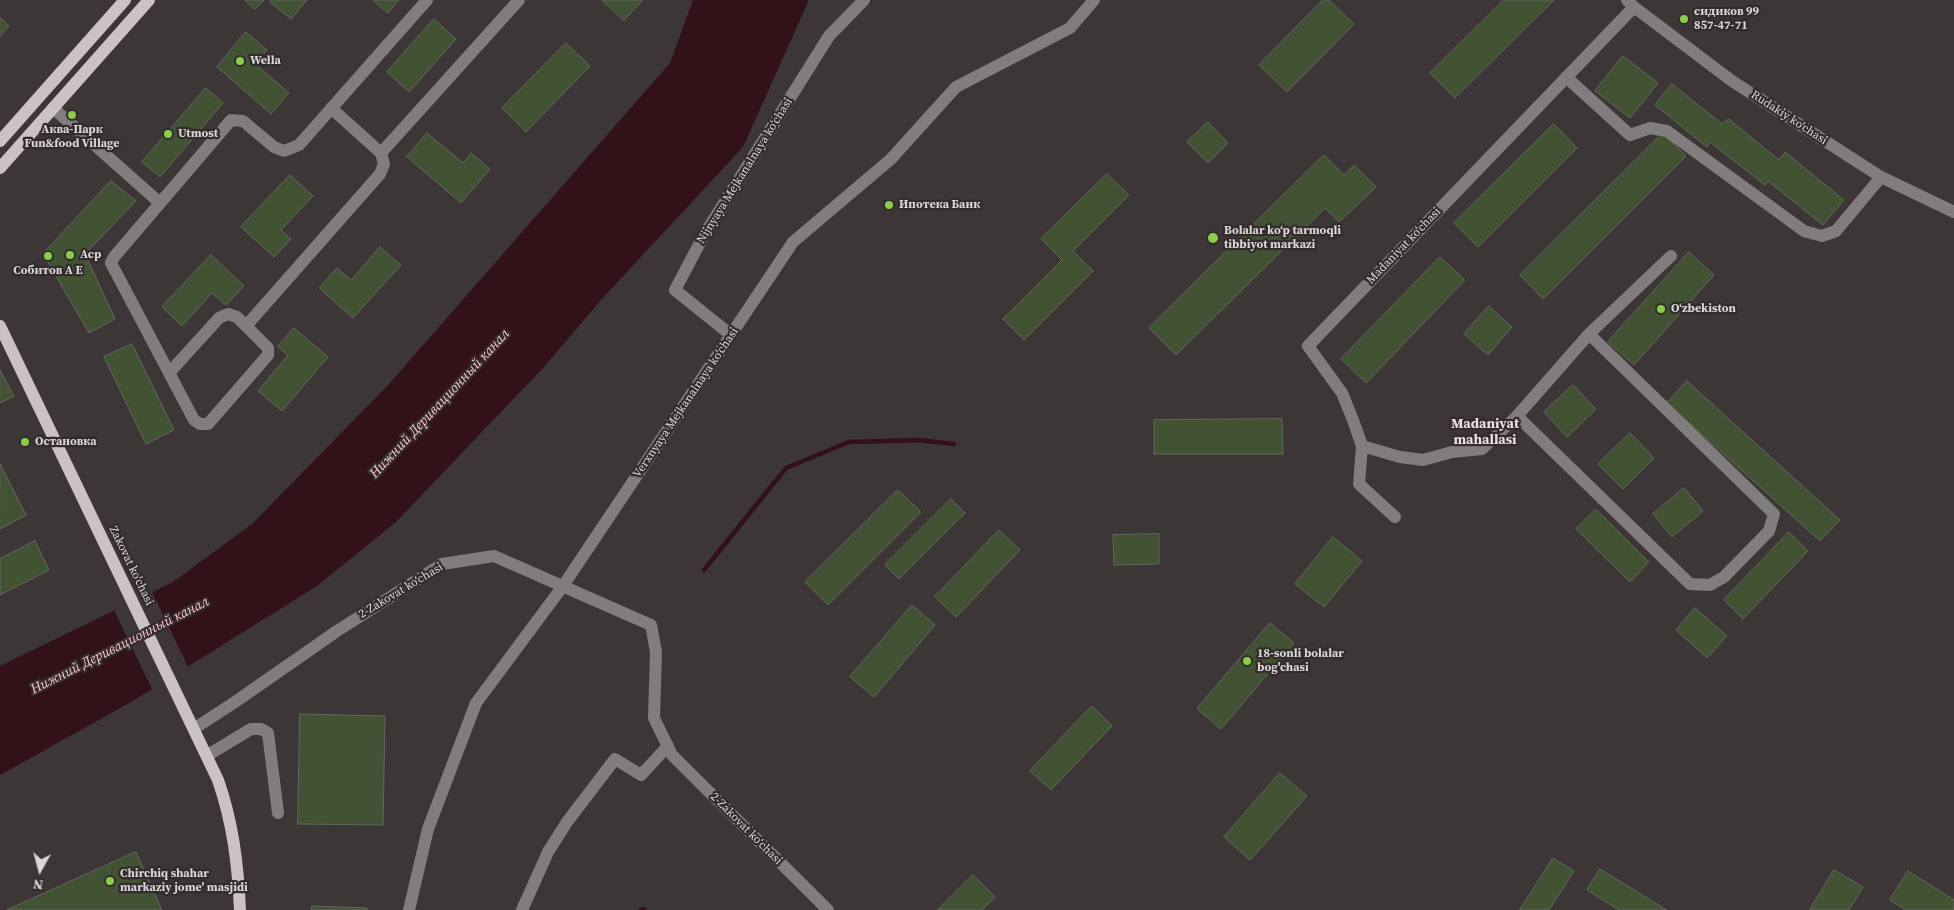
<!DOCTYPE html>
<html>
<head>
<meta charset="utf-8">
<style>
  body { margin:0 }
  #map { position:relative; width:1954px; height:910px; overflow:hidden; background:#3d3637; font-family:"Source Serif 4",serif }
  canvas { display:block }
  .north { position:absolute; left:15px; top:845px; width:50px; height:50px; -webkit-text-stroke:4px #332c2d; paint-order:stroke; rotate:187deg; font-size:14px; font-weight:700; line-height:20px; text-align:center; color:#dbd6d7 }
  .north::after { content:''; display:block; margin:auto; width:18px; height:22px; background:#dbd6d7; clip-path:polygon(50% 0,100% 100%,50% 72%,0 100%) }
</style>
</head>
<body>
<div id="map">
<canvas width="1954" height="910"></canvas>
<div class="north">N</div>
</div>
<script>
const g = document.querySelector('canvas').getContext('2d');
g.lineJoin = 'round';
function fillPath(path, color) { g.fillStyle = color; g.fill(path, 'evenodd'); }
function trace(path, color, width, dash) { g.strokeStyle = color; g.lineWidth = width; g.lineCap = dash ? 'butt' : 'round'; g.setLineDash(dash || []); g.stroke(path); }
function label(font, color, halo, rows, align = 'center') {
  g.font = font + ' "Source Serif 4",serif'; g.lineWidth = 4.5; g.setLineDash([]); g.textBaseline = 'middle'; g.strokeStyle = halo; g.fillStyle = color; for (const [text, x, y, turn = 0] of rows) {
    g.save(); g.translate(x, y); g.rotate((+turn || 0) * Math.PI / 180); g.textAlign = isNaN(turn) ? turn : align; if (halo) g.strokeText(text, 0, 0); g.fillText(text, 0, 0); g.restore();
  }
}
fillPath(new Path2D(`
  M693,0H809L743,147L600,301L544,367L396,522L317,586L131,702L0,775V666L173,582L252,524L389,384L670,63Z`), '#331118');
fillPath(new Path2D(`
  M151,590L189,669L153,691L113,608Z`), '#3d3637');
trace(new Path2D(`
  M704,570L786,468L849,442L919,440L954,444
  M641,910L644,909`), '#331118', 4.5);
const building = new Path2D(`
  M245,0H264L255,9Z
  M271,0H307L291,19L270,2Z
  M373,0H399L388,13Z
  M602,0H643L624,20Z
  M1323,0H1329L1354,24L1287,92L1259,65Z
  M1504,0H1554L1455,98L1430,73Z
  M0,17L9,26L0,36Z
  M434,19L456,39L409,92L387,72Z
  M246,32L267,50L255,64L289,93L271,114L217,67Z
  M566,43L590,66L526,132L502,108Z
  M1623,56L1658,83L1630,118L1595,91Z
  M1672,84L1722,124L1729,119L1779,160L1785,152L1844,200L1823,225L1768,181L1765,185L1710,142L1707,147L1655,105Z
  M206,88L223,103L160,177L142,162Z
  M1208,122L1228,143L1208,163L1187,142Z
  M1554,124L1577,148L1478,247L1454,223Z
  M427,133L463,163L471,153L490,169L461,203L407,157Z
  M1663,133L1686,156L1543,299L1520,275Z
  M1324,155L1344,175L1354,165L1376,187L1339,222L1325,208L1176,355L1149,328Z
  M1107,174L1129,195L1073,251L1093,271L1024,340L1003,319L1062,260L1041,239Z
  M290,175L313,196L281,230L291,239L274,257L241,227Z
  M111,181L136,201L85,254L115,319L89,333L43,254Z
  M380,247L401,265L353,318L319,288L337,268L351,280Z
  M1689,252L1714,275L1634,365L1608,342Z
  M211,255L244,286L226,305L212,293L182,326L162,307Z
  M1440,257L1465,280L1366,383L1341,359Z
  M1489,306L1512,327L1488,355L1464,334Z
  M294,328L328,357L282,411L258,391L288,355L278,347Z
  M132,344L174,430L146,444L104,357Z
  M0,370L14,396L0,403Z
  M1687,381L1840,520L1820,541L1667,403Z
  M1573,385L1596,409L1567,437L1544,412Z
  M1282,419L1283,454H1154V420Z
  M1630,433L1654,458L1623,489L1598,464Z
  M0,464L26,515L0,529Z
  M1684,488L1703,511L1672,537L1653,514Z
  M898,490L921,512L828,605L805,582Z
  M951,499L965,513L899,579L885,565Z
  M1596,509L1649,562L1630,582L1576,529Z
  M999,530L1020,550L956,617L935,597Z
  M1789,532L1808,551L1743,619L1724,600Z
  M1159,534V564L1114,565L1113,535Z
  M1333,537L1362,561L1324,607L1295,584Z
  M35,541L49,570L0,595V559Z
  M912,605L935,625L874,697L850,677Z
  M1695,608L1727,636L1707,658L1676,630Z
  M1270,623L1294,643L1221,729L1197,709Z
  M1092,706L1112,726L1051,790L1030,771Z
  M300,714L385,716L383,825L298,824Z
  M1280,773L1307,796L1250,860L1224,837Z
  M136,852L162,910H7Z
  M1553,858L1574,871L1549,910H1520Z
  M1600,869L1667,910H1619L1587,890Z
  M1834,870L1863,887L1849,910H1810Z
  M1908,871L1954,900V910H1906L1890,900Z
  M973,875L995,897L982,910H938Z
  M312,906L367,908V910H312Z`);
fillPath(building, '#415333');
trace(building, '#646761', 1);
trace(new Path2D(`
  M1627,0L1634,7L1732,81L1881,177L1954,212
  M1566,77L1630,135L1650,128L1667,131L1804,231L1822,236L1836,231L1881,177
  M53,108L160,203
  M381,153L519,0
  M246,326L380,174L384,164L381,153L331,108
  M731,335L675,290L704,235L829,36L864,0
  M169,373L219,318L228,314L237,317L268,348V355L208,424H200L194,420L111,263L114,257L231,120L243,121L274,147L284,151L299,145L427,0
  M1517,416L1690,584L1710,585L1724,577L1769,531L1774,514L1589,334
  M1362,446L1400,457L1423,460L1452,452L1482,449L1517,416L1589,334L1671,256
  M1395,517L1359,484L1362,446L1353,420L1342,393L1308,346L1634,7
  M195,728L235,702L337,631L442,564L494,556L651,625L656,652L654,718L672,755L828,910
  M208,755L251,729H261L268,733L278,813
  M409,910L428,829L476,703L563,586L793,242L891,159L956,87L1070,28L1094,0
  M522,910L548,852L567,822L615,759L641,775L668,746`), '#817d7e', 12);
trace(new Path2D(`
  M0,141L125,0
  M0,168L149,0
  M0,326L218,780C233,823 238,865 240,910`), '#cac2c3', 12);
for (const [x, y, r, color] of [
  [1684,19,5,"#8ace48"],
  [240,61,5,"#8ace48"],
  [72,115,5,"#8ace48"],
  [168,134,5,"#8ace48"],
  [889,205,5,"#8ace48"],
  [1213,238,6,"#8ace48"],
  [70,255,5,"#8ace48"],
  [48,256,5,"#8ace48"],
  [1661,309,5,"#8ace48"],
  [25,442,5,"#8ace48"],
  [1247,661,5,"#8ace48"],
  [110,881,5,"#8ace48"]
]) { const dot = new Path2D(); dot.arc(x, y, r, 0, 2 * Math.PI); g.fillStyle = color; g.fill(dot); trace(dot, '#332c2d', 2); }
label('bold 12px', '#dbd6d7', '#332c2d', [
  ["сидиков 99",1694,12],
  ["857-47-71",1694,26],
  ["Wella",250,61],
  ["Аква-Парк",72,130,"center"],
  ["Fun&food Village",72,144,"center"],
  ["Utmost",178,134],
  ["Ипотека Банк",899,205],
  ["Bolalar ko‘p tarmoqli",1224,231],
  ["tibbiyot markazi",1224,245],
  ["Аср",80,255],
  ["Собитов А Е",48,271,"center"],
  ["Oʻzbekiston",1671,309],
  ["Остановка",35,442],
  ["18-sonli bolalar",1257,654],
  ["bog'chasi",1257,668],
  ["Chirchiq shahar",120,874],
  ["markaziy jome' masjidi",120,888]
], 'left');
label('12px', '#dbd6d7', '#332c2d', [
  ["Rudakiy ko‘chasi",1789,118,33],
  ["Nijnyaya Mejkanalnaya ko‘chasi",745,171,-58],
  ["Madaniyat ko‘chasi",1404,246,-46],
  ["Verxnyaya Mejkanalnaya ko‘chasi",686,403,-56],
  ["Zakovat ko'chasi",131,566,64],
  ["2-Zakovat ko‘chasi",401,591,-31],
  ["2-Zakovat ko‘chasi",746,829,45]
]);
label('italic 14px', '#fec3cc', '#332c2d', [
  ["Нижний Деривационный канал",440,404,-47],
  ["Нижний Деривационный канал",120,646,-27]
]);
label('bold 14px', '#ebe1e2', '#332c2d', [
  ["Madaniyat",1485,424],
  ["mahallasi",1485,440]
]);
</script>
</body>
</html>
